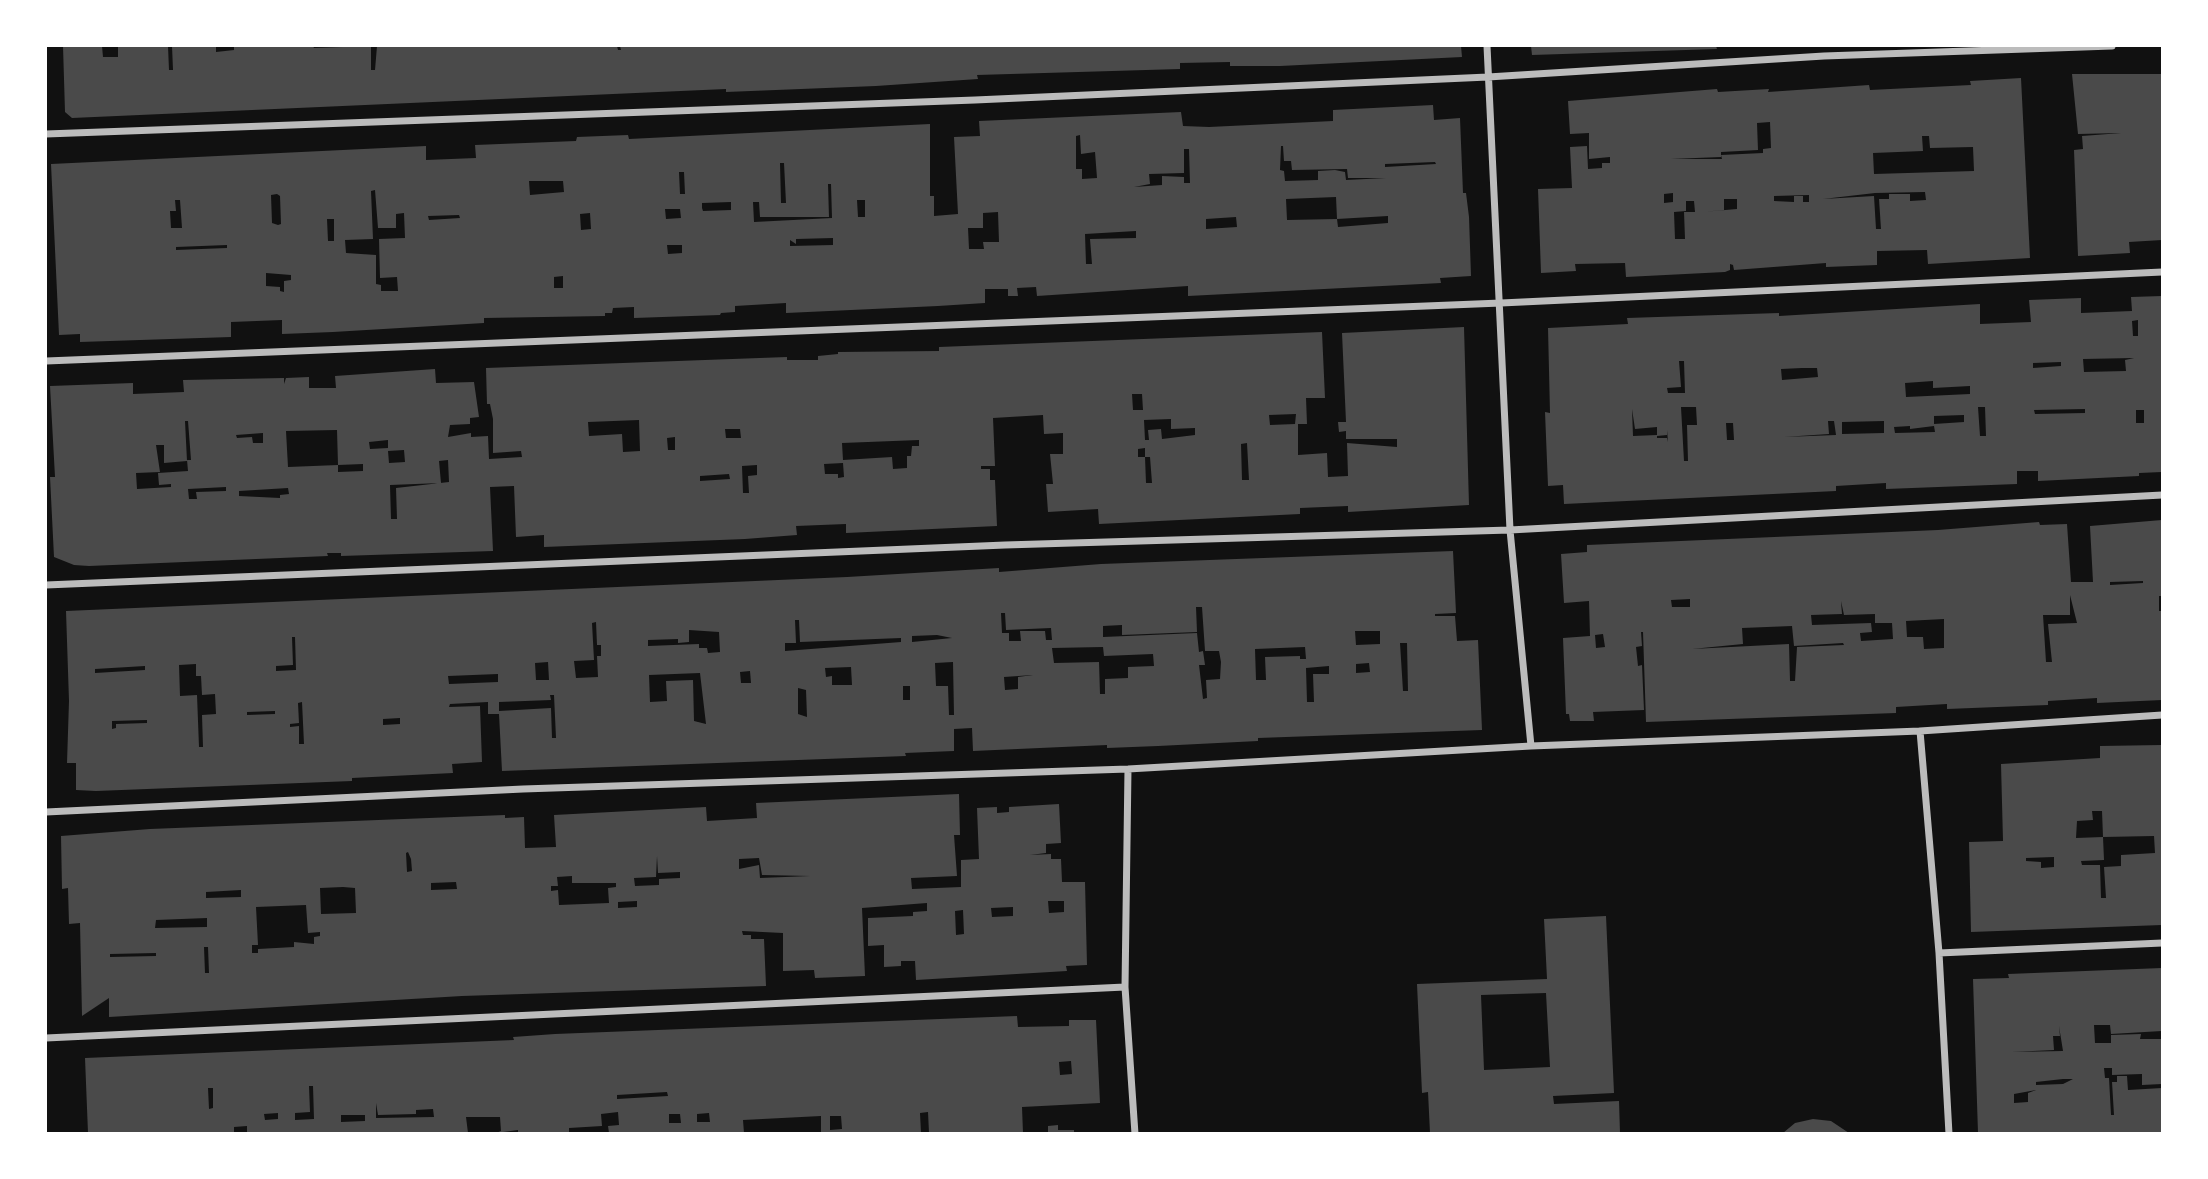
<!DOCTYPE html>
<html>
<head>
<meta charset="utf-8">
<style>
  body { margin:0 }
  #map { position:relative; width:2208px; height:1179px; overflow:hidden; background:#111; font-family:"Varela Round",sans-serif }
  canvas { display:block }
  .frame { position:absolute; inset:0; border:47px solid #fff; pointer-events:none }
</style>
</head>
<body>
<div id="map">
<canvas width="2208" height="1179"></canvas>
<div class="frame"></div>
</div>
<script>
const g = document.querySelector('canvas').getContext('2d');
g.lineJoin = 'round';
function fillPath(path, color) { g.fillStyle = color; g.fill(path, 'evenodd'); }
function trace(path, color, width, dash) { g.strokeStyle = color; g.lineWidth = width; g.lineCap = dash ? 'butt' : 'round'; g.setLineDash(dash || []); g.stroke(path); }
fillPath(new Path2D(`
  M63,46H102L103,57H118V46H168L169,70H173L172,46H216V52L234,50V46H313L314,48L371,46V70H375L377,46H617L618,50H621L620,46H1461L1462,57L1280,66H1230V62L1180,63V69L977,75L978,79L876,86L726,92V89L72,118L65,112Z
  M1531,46H1716L1717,49L1532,55Z
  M2072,74H2162V240L2129,242L2130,253L2078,256L2074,150L2083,149L2082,136L2121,133L2078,134Z
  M2021,78L2030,258L1928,264L1927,250L1877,251V265L1826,267V263L1734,270L1733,265L1730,264V270L1725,272L1626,277L1625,263L1575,264L1576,271L1541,273L1538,189L1572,188L1570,147L1587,146L1588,169L1602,168V163H1610V157L1589,159V133L1570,134L1568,101L1717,89L1718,92L1769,89L1768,92L1869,85L1870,90L1971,85L1970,81ZM1770,122L1771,148L1763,149V153L1721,155V152L1758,150L1757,123ZM1922,136H1929L1930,148L1973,147L1974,171L1874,174L1873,153L1923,151ZM1721,155L1722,159H1671L1721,157ZM1925,192L1926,200L1910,201V194H1889V199H1879L1881,229H1876L1874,196L1823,199L1875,193ZM1673,193V202L1664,203V194ZM1809,195V202H1803V196H1794V202L1774,201V196ZM1724,199H1737V209L1702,212L1724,210ZM1686,201H1694L1695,212H1684L1685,239H1675L1674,212L1686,211Z
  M1433,105L1434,120L1460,118L1463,193H1466L1469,217L1471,276L1440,278L1441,283L1188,296V286L1037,296L1036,287L1017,288L1018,296H1008V289H985V303L938,306L786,313V303L735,306V312L721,313L720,315L634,318V307L613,308L612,313H605V316L484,318V323L333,332L282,334V320L231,322V337L80,342V334L59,335L51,164L426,146V160L476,158L475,145L576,141L577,137L628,135L629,139L930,124V196H934V216L958,214L954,137L980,136L979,121L1181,112L1183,126L1209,127L1333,121V110ZM1080,135L1081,154L1095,152L1097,178L1082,179V169H1076V136ZM1281,146H1283L1284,161H1291L1292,170L1347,169L1348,178H1386L1346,180L1345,172L1335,170L1318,171V180L1285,181L1284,171L1280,170ZM1184,149H1189L1190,183H1184V177L1162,176V185L1134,187L1150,184L1149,174L1184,173ZM1435,162L1436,164L1385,167V164ZM780,163H784L786,203H781ZM679,172H684L685,194H680ZM529,181H563L564,192L530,195ZM828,184H831L832,218L754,222L753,202H759L760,217H829ZM375,190L378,228H396V214L404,213L405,238L379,239L380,278L397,277L398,291H381V285L376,284V255L346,253L345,240L373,239L371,191ZM277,194L280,196L281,224L278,225L272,223L271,195ZM1336,197L1337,219L1388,216V223L1338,227L1337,219L1287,220L1286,199ZM175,200H180L182,228H171L170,211H176ZM857,200H865V217H858ZM731,202V210L703,211L702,208V203ZM665,209H680L681,218L666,219ZM998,212L999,242H983L984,249H969L968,228H983V213ZM590,213L591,229L581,230L580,214ZM459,215L460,218L429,220L428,216ZM1236,217L1237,227L1206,229V219ZM327,219H334V241H328ZM1136,231V238L1090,239L1092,264H1086L1085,234ZM833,238V245L790,246V240L796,244V239ZM227,245V248L176,250V247ZM667,245H682V253L668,254ZM266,273L291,275V280L284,281V292L280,291V287L266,286ZM563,276V288H554V277Z
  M2162,296V472L2139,473V476L2038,481V471H2017V484L1886,489V483L1836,486V491L1564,504L1563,485L1548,486L1545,412L1550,413L1548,328L1628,324L1627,318L1779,313V316L1980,304V324L2031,322L2029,300L2081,298V313L2132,311L2131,297ZM2138,320V336H2133L2132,321ZM2134,358L2125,360L2126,371L2084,372L2083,359ZM1679,361H1684L1685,393H1668L1667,388L1681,387ZM2061,362V366L2033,368V363ZM1802,368H1817L1818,377L1782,380L1781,369ZM1933,381V388L1970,386V394L1906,397L1905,383ZM1681,407H1696L1697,425H1687L1688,461H1684ZM1978,407H1985L1986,436H1980ZM1632,409L1635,429L1657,427V436L1667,435V430L1668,442L1667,438H1657V435L1633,436ZM2085,409V413L2035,414L2034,410ZM2136,410H2144V423H2136ZM1964,415V422L1934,424V416ZM1828,421H1834L1836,435L1784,437L1829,434ZM1884,421V433L1842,434V422ZM1726,423H1733L1734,440H1727ZM1910,426V429L1934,426L1935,432L1895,433L1894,427Z
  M1464,327L1469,505L1348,512V506L1300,508V514L1099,524L1098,509L1048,512L1046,484H1053L1050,454H1063V433L1044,434L1043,415L993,418L995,466H981V469H990V480H995L997,526L846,533V524L796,526L797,535L745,539L544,547V535L516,537L514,486L490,487L493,551L341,556V553H327L328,556L89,566L74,565L54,557L50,477H55L50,386L133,383V394L184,392L183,380L284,378V384L286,378L309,377V388H336L335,376L435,369L436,383L474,382L479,417L470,418V424L450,425L448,437L471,433V437L488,436L489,459L522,457L521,451L493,453V419L490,404H487L486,368L787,357V360H818V356L838,354V352L939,351V347L1322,332L1325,398H1306L1307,424H1298V455L1327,453L1328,477L1348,476L1347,443L1397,447V439H1346V431L1339,432L1338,422H1346L1342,333ZM1132,394H1142L1143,410H1133ZM1296,414L1295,424L1270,425L1269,415ZM1171,419V429L1195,428V435L1162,439L1161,429L1148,430L1149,440H1145L1144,420ZM639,420L640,451L623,452L622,434L589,436L588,422ZM185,421H188L191,460H187L188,471L158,473L159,485L171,484V487L137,489L136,473L160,472L156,445H164V463L187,461ZM725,429H740L741,438H726ZM337,430L338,465L363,464V471L338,472V465L288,467L286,431ZM263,433V443H253L252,437L237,438L236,435ZM675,437V450H668L667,438ZM388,440V448L370,449L369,442ZM919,440V446H912L911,456H907V468L893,469L892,457L843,460L842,443ZM1247,443L1249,480H1242L1241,444ZM1145,448V457H1150L1152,483H1146L1145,457H1138V449ZM404,450L405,462L389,463L388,451ZM448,460L449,482L396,488L397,519H391L390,485L441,483L439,461ZM843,463L844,477L838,478V474H825L824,464ZM757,465V475L748,476L749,493H743L742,466ZM729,474L730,479L700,481V476ZM226,487V491L196,492L197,499H189L188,489ZM288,488L289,494L280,495V498L239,496V491Z
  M2162,520V596H2159V611H2162V700L2097,703V698L2048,701V705L1947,709V704L1896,707V713L1646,722L1643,632H1641L1642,646L1636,647L1638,666L1642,665L1644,710L1593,712L1594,721H1570L1569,714H1566L1563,638L1590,636L1589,601L1564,603L1561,554L1587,552V545L1938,530L2039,522L2040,525L2067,524L2071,582H2093L2090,526ZM2143,581V583L2110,585V582ZM2070,595L2077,623L2048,624L2052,662H2046L2043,615H2070ZM1690,599V607H1672L1671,600ZM1841,601L1844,615L1875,614V623H1892L1893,639L1861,641L1860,633L1872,632L1871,623L1812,625L1811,615L1842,614ZM1944,619V648L1924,649L1923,637H1907L1906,621ZM1792,626L1794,646L1843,643L1844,645L1797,647L1795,681H1790L1789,644L1692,649L1743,644L1742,628ZM1603,634L1605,647L1596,648L1595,635Z
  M1453,551L1456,613L1435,614V616H1455L1457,641L1478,640L1482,730L1258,738V741L1158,746L1107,748V745L973,751L972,728L954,729V751L905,753L906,756L502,771L499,714H488V702L450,704L449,707L480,706L482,762L452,764L453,773L352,778V781L96,791L76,790V763H67L69,701L66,611L847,577L999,568V572L1101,564ZM1196,607H1202L1205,651H1219L1221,662L1220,679L1206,680L1207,698L1203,699L1199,665H1205L1203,651L1199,652L1197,633L1103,637V626L1122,625V635L1197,632ZM1001,613H1005L1006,630L1051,628L1052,640H1046L1045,631H1020L1021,641H1009V633H1002ZM795,620H799L800,642L901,638V642L785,651V643H796ZM596,622L597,645H601V656H597L598,677L576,678L574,661L594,660L592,623ZM689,630L719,632L720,652L708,653L707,648H699V644L648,646V640L678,639V643L689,642ZM1355,631H1380V644L1356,645ZM937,635L952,638L912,642V636ZM292,637H295L296,670L276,671V666L293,665ZM1400,643H1407L1408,691H1403ZM1103,647L1104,656L1153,654L1154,666L1128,667V678L1105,679V694H1100L1099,662L1054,663L1052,648ZM1305,647L1306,659H1300V656L1265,657L1266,680H1256L1255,649ZM548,662L549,680H536L535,663ZM953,662L954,715H949L948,686H936L935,663ZM1369,663L1370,672L1356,673V664ZM196,664V676H201L202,695L215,694L216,714L202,715L203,747H199L197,695L180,696L179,665ZM145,666V670L95,673V669ZM1329,666V674H1313L1314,702H1307L1306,668ZM851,667L852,685H832V676L826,677L825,668ZM750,671L751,683H741L740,672ZM700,673L706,724L694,721L693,680L666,681L667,701L650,702L649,675ZM498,674V682L449,684L448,676ZM1033,675L1018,677V689L1005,690L1004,677ZM903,686H910V700H903ZM798,688L806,690L807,717L798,714ZM550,695H554L556,738H552L551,708L499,711V702L551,700ZM302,702L304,744H299V726L290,727V724L299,723L298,703ZM275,711V714L247,715V712ZM400,718V724L383,725V719ZM147,720V723L116,724V728L112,729V721Z
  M2162,745V925L1971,932L1969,842L2003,841L2001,764L2100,758V746ZM2092,811H2102L2103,837L2154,836L2155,853L2121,855V866L2104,867L2106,898H2101L2100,865H2082L2081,861L2104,860L2103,837L2076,838L2077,821L2093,820ZM2054,857V867L2041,868V862L2026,861V858Z
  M959,794L960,835H954L957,876L911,878L912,889L961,887V860L979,859L977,808L997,807V813L1009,812V807L1059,804L1061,843L1046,844V853L1030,855L1051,854V859H1061L1062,882H1085L1087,965L1066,966L1067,971L916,980L915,961H901V966L884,967V945L868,946V918L913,916V912L927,911V903L862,908L865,976L815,978L814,970L783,971V933L742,931L743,935H751V939H764L766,986L462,996L109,1017V998L82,1016L80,923L69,924L68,888L62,889L61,836L150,829L505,815V818L524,817L525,848L556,847L554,815L706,807L707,821L757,818L756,803ZM408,852L411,859L412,871L407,872L406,853ZM657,856L658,873L680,872V878L659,879V885L635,886L634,878L656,877ZM759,858L762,875L810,876L760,878L759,865L739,869V859ZM572,876V883H616V887L608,888L609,903L559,905L558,890L551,891V886H558L557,877ZM456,882L457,889L431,890V883ZM343,887L355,888L356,913L321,914L320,888ZM241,890V897L206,898V892ZM637,901V907L618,908V902ZM1048,901H1064V912L1049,913ZM306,905L308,933L320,932V936L314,937V944L294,942V947L258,949V953H252V945H258L256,907ZM1013,907V916L992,917L991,908ZM963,910L964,934L956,935L955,911ZM207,918V927L155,928L156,920ZM204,947H208L209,973H205ZM156,953V956L110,957V954Z
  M1606,916L1614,1093L1553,1096L1554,1104L1619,1101L1620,1133H1430L1428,1092L1422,1093L1417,984L1547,979L1544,919ZM1546,993L1550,1067L1484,1070L1481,995Z
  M2162,968V1031L2111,1034L2110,1025H2094L2095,1043H2111V1035L2141,1034L2140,1039H2162V1084L2142,1085V1074L2112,1075V1068H2104L2105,1078H2109L2111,1115H2114L2112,1082H2117V1076H2127L2128,1090L2162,1088V1133H1978L1973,979L2009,978L2008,974ZM2059,1026L2063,1051L2012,1052L2054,1050L2053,1036H2060ZM2063,1079H2073L2063,1084L2036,1085V1082ZM2036,1090L2028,1093V1102L2014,1103V1094Z
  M1017,1016L1018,1027L1069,1026V1020H1096L1100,1103L1022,1107L1023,1133H929L928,1112L920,1113L921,1133H821V1116L743,1120L744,1133H609L608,1126L619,1125L618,1112L601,1114L602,1126L569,1128V1133H518V1130L496,1133L501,1131L500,1117H466L468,1133H247V1126L234,1127V1133H88L85,1058L514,1040L513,1037L555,1034ZM1071,1061L1072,1074L1060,1075L1059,1062ZM309,1086H313L314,1119L295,1120V1113L310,1112ZM208,1088H213V1108L209,1109ZM667,1092L668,1096L617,1099V1095ZM376,1103L378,1115L416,1114V1110L433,1109L434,1117L376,1118ZM278,1113V1119L265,1120L264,1114ZM709,1113L710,1122H697V1114ZM669,1114H680L681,1123H669ZM341,1115H365V1121L341,1122ZM830,1116H841L842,1129L830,1130Z
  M1813,1119L1831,1121L1849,1133H1783L1795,1123Z
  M1058,1125V1130H1074V1133H1048V1126Z`), '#4a4a4a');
trace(new Path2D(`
  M1487,46L1510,530L1531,746
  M46,134L975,100L1488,77L1824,56L2112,46
  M46,361L1501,303L2162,272
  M46,585L1005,545L1510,530L2162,495
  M1920,731L1939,953L1949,1134
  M1128,769L1125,987L1135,1134
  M46,812L523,789L1128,769L1531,746L1920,731L2162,715
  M1939,953L2162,943
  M46,1038L1125,987`), '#bcbcbc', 7);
</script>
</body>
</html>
